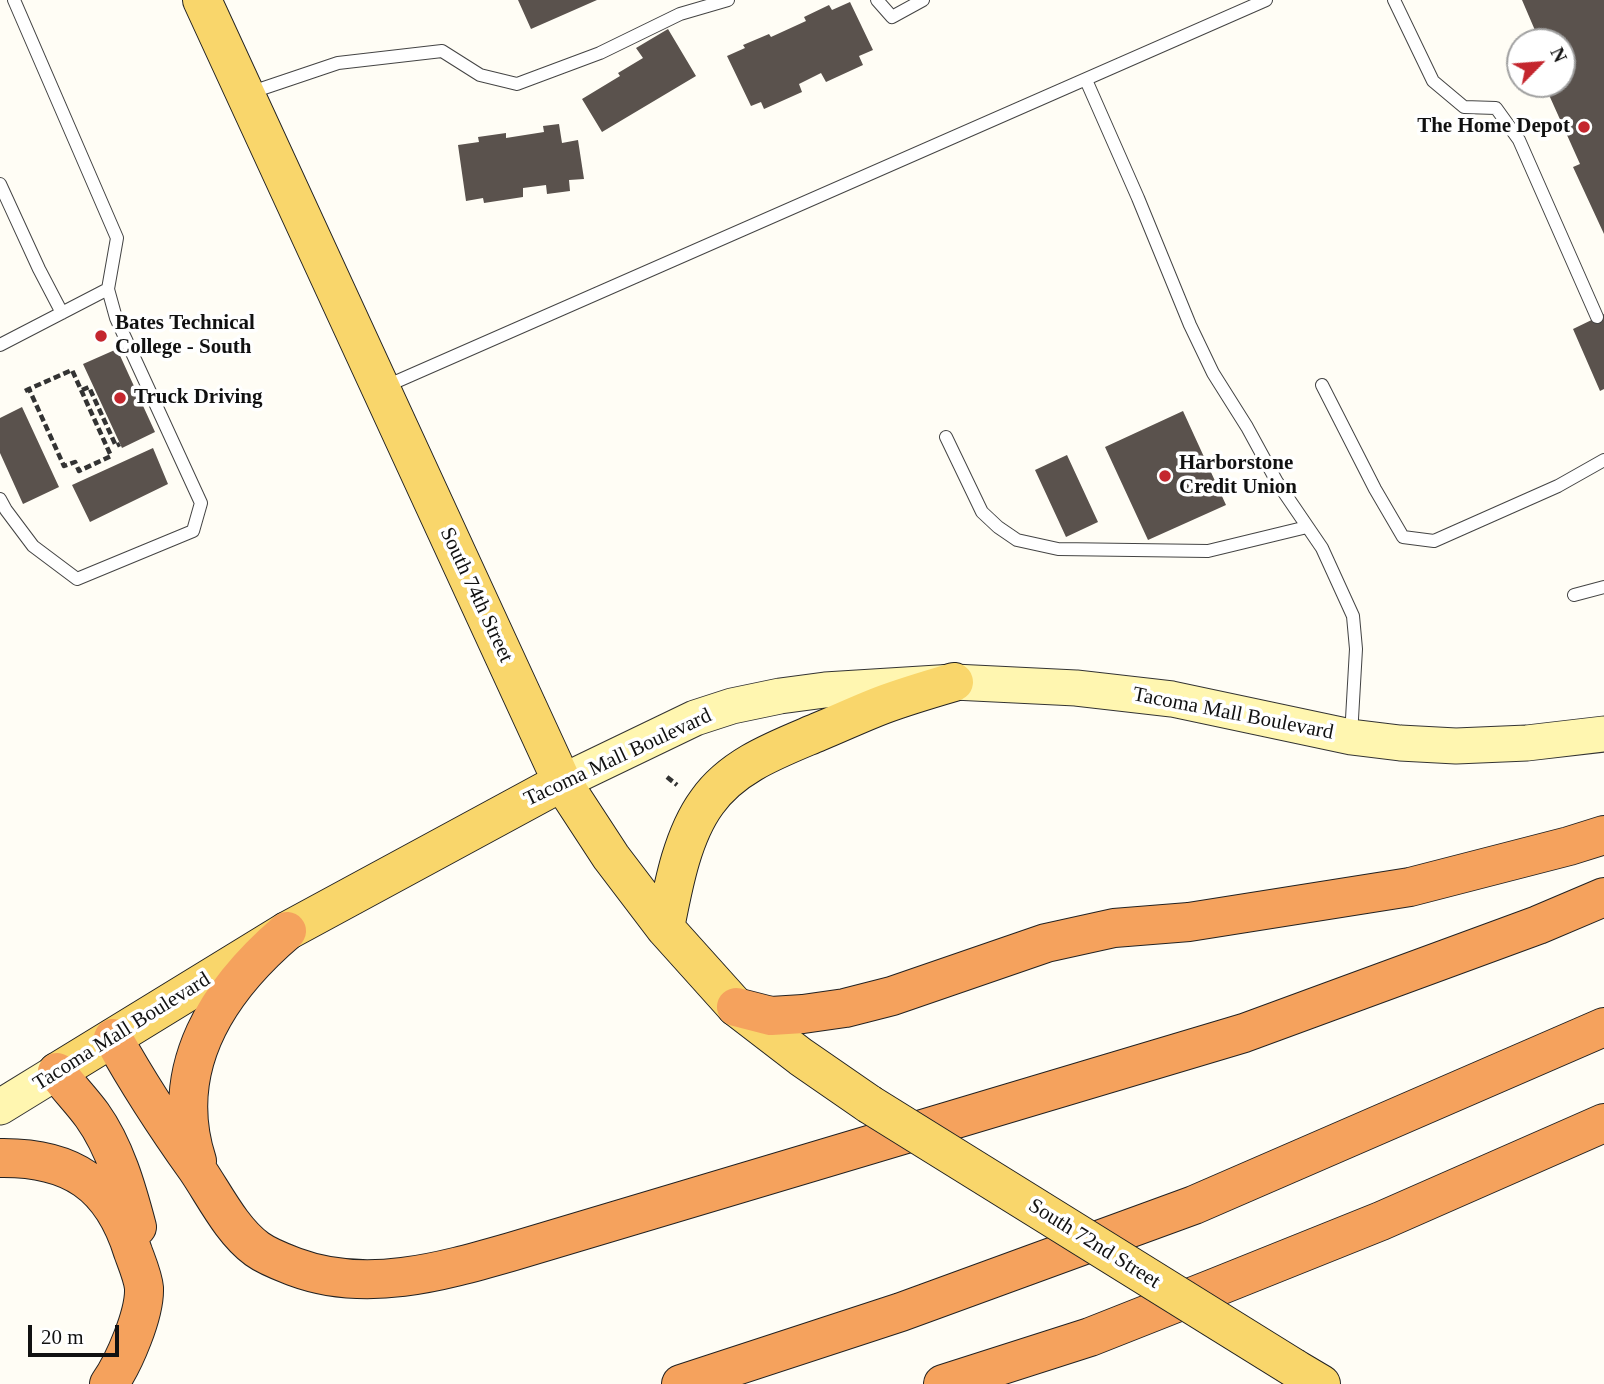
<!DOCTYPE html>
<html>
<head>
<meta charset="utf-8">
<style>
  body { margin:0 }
  #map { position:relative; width:1604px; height:1384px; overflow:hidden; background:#fffdf5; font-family:Georgia,serif }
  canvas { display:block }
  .north { position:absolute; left:1506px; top:28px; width:70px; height:70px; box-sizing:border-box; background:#fff; border:2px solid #a0a0a0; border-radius:50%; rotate:65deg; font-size:19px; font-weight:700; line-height:28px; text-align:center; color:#111 }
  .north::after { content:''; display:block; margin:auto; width:24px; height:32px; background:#c4262e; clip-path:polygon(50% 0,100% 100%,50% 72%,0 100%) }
  .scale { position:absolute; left:28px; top:1325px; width:91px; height:32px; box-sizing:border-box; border:4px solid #111; border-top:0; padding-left:9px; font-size:21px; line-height:24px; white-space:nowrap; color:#111; -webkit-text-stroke:5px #fff; paint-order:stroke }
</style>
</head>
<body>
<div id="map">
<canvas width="1604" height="1384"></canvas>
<div class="north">N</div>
<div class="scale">20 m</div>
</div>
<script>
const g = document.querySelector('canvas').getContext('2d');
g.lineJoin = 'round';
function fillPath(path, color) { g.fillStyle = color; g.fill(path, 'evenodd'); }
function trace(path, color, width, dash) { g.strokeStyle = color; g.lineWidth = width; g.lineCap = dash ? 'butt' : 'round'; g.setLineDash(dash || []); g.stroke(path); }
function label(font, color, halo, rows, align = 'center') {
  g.font = font + ' Georgia,serif'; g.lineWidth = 7; g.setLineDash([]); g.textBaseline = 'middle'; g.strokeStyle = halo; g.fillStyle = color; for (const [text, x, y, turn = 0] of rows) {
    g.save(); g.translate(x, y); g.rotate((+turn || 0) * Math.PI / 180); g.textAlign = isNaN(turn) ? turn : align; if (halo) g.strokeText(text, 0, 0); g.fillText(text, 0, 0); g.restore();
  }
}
fillPath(new Path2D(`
  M518,0H597L531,29Z
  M1522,0H1604V234L1573,167L1580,164L1545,86L1538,89L1536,84H1562V42H1540Z
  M850,2L873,50L859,56L863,65L826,82L821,73L799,84L802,92L764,109L761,102L751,106L727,56L745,48L743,45L769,34L771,37L806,21L804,17L829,5L832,10Z
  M668,29L696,76L602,132L582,99L620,76L618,73L643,58L636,48Z
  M559,124L562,143L578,140L584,179L569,180L570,191L547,194L546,185L523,188V197L484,203L483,198L466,201L458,145L479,142L478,137L506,133V138L544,132L543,126Z
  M1604,314V389L1600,391L1573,329Z
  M117,349L155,432L122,448L83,364Z
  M22,407L59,487L23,504L0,453V418Z
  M1183,411L1226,505L1148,540L1105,447Z
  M153,448L168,484L90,522L72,485Z
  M1067,455L1098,522L1066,537L1035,470Z`), '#5a524d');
const lane = new Path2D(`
  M877,0L892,17L923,0
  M1394,0L1433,81L1464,107L1496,108L1519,140L1597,317
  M1086,80L1138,198L1190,325L1213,373L1247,427L1277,482L1322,548L1353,616L1356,649L1351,736
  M249,93L338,63L442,51L480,75L517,84L600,53L680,14L728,0
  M0,184L39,269L62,313
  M0,345L108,289L117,238L14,0
  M1322,385L1375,489L1403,537L1434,541L1558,486L1604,460
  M384,387L1266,0
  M946,437L982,512L998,527L1017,540L1058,549L1208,551L1307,527
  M0,499L6,510L33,546L77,579L193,531L201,503L116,318L108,289
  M1574,595L1604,587`);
const secondary = new Path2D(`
  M562,782L695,718L732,706L780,696L825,690L954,682L1076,688L1172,699L1351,737L1400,743L1456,746L1527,743L1604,734
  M0,1107L57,1072`);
const primary = new Path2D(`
  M202,0L562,782L611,857L665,928L736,1007L801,1057L869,1104
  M665,928C673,887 682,836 707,802C733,765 778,749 818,732C840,723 861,713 882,705C906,696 930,689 954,682
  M57,1072L287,931L562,782
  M1294,1368L1321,1384`);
const highway = new Path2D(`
  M736,1007L771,1016L803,1014L845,1008L892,996L1046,943L1114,928L1189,922L1410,887L1569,846L1604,835
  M113,1038C138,1083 166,1126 196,1168C214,1194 231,1230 257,1249C268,1257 282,1262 295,1267C367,1294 444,1271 514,1251L1244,1033L1538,925L1604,897
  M57,1072C68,1087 81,1100 92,1115C115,1147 127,1189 137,1227
  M0,1158C71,1157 112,1184 133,1252C137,1263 143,1277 144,1288C145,1314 124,1363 109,1384
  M197,1161C167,1068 218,990 287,931
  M681,1384L901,1312L1194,1205L1604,1027
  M943,1384L1090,1337L1214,1288L1381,1221L1604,1123`);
trace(lane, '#444', 14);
trace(secondary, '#333', 37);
trace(primary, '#222', 40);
trace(highway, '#222', 40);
trace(new Path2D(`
  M82,390L89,387L116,446L120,444
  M25,391L29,389L72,370L111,456L79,471L75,462L64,466L29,389
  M667,777L677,785`), '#333', 4.5, [7, 3.5]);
trace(lane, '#fff', 12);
trace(secondary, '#fff6b0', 35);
trace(primary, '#f9d66b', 38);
trace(highway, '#f5a25d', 38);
const primaryBridge = new Path2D(`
  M869,1104L1294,1368`);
trace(primaryBridge, '#222', 40, []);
trace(primaryBridge, '#f9d66b', 38);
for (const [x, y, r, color] of [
  [1584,127,7,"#c4262e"],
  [101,336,7,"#c4262e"],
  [120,398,7,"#c4262e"],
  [1165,476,7,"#c4262e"]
]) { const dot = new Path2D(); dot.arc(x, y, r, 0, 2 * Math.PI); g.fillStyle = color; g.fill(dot); trace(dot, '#fff', 2.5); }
label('bold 21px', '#111', '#fff', [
  ["The Home Depot",1570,127,"right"],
  ["Bates Technical",115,324],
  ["College - South",115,348],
  ["Truck Driving",134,398],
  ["Harborstone",1179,464],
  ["Credit Union",1179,488]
], 'left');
label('21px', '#111', '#fff', [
  ["South 74th Street",476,595,65],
  ["Tacoma Mall Boulevard",1233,714,11],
  ["Tacoma Mall Boulevard",618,758,-25],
  ["Tacoma Mall Boulevard",122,1032,-32],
  ["South 72nd Street",1094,1244,32]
]);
</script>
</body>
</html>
